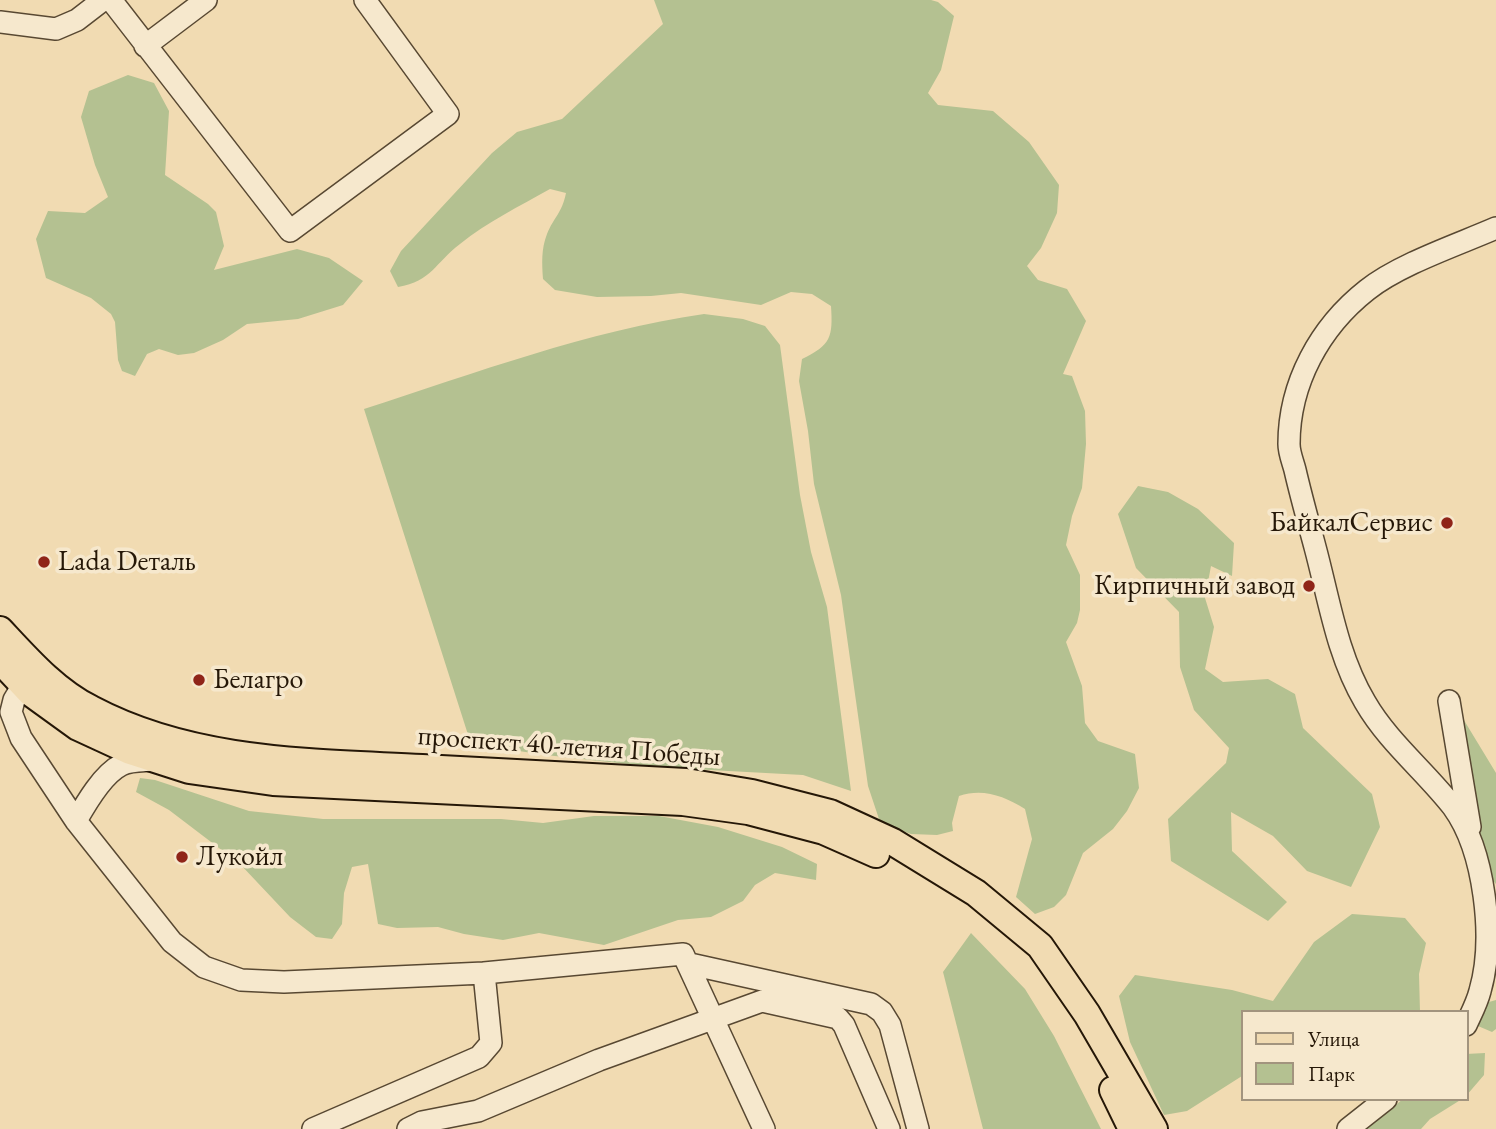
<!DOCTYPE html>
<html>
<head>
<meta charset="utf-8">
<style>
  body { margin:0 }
  #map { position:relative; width:1496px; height:1129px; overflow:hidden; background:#f1dbb2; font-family:"EB Garamond",serif }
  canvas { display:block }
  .legend { position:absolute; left:1241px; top:1010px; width:228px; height:91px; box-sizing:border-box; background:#f6e8cd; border:2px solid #a2947e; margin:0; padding:9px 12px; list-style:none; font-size:21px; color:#251707 }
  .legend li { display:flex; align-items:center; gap:14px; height:35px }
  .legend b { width:35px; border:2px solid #a2947e }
</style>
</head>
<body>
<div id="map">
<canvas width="1496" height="1129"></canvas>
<ul class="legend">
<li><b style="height:9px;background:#f1dbb2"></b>Улица</li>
<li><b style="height:19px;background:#b4c191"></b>Парк</li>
</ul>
</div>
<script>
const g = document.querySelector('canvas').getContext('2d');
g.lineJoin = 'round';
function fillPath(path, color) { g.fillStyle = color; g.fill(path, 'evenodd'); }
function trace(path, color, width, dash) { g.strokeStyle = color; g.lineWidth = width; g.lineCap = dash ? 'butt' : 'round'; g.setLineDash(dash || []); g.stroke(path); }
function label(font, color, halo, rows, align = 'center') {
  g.font = font + ' "EB Garamond",serif'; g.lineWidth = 7; g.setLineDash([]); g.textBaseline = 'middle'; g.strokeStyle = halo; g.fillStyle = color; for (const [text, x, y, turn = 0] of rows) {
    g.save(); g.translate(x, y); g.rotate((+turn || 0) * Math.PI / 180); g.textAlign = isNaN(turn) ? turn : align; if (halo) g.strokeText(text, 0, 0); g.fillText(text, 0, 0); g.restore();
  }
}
fillPath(new Path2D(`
  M654,0H931L938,2L954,16L941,70L928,93L938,105L993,111L1029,142L1059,185L1057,213L1041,248L1027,266L1038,280L1067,289L1086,321L1063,374L1072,376L1085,411L1086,444L1082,488L1072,516L1066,545L1080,575V610L1077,623L1066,642L1082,686L1085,723L1098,741L1135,754L1139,788L1127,811L1113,829L1083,853L1066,895L1054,907L1035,914L1016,897L1032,839L1025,809C1004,796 983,788 959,796L952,823L953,831L937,835L911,834L889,826L879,819L868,786L841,595L814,484L808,431L799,381L802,359C831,345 833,337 831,306L812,294L791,292L761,305L681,293L651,296L597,297L555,290L543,279C542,264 541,249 547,234C554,217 562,213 566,193L550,189C520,206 487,222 460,244C435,263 432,281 398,287L390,271L401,251L492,153L517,132L562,119L663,24Z
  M128,75L154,83L169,111L165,175L208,204L216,212L224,246L214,270L297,249L329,258L363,281L343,305L298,319L247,324L223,340L194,353L178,355L159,349L147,354L135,376L122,371L118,360L115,322L111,314L91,298L46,278L36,239L48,211L85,213L108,197L95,165L81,117L89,91Z
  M704,314L743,319L765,326L780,345L800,495L811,552L827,607L851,791L803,775L654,767L546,755L471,744L364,409C476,373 587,331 704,314Z
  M1138,486L1168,492L1198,509L1234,543L1232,576L1211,566L1205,598L1214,627L1205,669L1223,682L1268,679L1295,694L1303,728L1372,794L1380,827L1351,887L1307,871L1273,836L1231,812L1232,851L1287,902L1268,921L1171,861L1168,819L1226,763L1229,748L1194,710L1180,667L1179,612L1136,568L1118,514Z
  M1459,712L1496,773V884L1485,872Z
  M140,778L155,780L249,811L323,819H501L543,823L594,816H659L718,827L782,847L817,864L816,880L775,873L755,885L743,901L711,917L678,920L604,945L539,933L503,940L464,934L438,927L397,928L378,924L368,864L352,867L344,893L342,924L332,939L316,937L290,917L240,864L169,810L136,792Z
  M1352,914L1405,918L1426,943L1419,974L1420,1012H1242V1076L1187,1111L1164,1115L1130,1042L1119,996L1135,975L1232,990L1273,1001L1314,942Z
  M971,933L1025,989L1054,1036L1101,1129H983L943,972Z
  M1496,1000V1029L1492,1032L1478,1026L1482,1004Z
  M1485,1053L1484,1075L1466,1096V1054Z
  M1403,1099H1462L1430,1119L1421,1129H1366Z`), '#b4c191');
const minor = new Path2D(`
  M111,0L290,231L448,114L365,0
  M0,22L56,29L77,20L103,0
  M145,46L206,0
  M23,685L14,700L11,712L21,738L76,821L172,942L204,967L241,980L284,982L484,973L683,954L764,1129
  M1449,701L1470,827
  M76,821C86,803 103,774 121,765C130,760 144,761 154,760
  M690,964L871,1004L882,1012L890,1025L918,1129
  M1466,1025C1471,1014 1477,1003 1480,991C1495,939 1485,851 1453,807C1425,771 1388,742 1365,702C1337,655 1329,599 1315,547C1308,521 1301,496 1295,470C1293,462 1289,453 1289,444C1289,383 1320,327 1367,290C1400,264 1457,245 1496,228
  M313,1129L479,1057L491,1043L484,973
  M408,1129L422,1122L478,1111L599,1060L762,1001L838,1018L844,1025L889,1129
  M1348,1129L1386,1099`);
const major = new Path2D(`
  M0,630C27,659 55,691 91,709C193,763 310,762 422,768C510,773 598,777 686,782L752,793L830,813L893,842L976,893L1040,946L1087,1014L1154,1129
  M0,660L31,693L78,727L130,751L189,770L273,782L683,802L748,811L824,831L876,854
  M1113,1090L1132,1129`);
trace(minor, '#584832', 24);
trace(major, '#251707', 30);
trace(minor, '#f6e8cd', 21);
trace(major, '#f1dbb2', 26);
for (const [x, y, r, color] of [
  [1447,523,7,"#8f2418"],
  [44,562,7,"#8f2418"],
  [1309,586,7,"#8f2418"],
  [199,680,7,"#8f2418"],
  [182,857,7,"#8f2418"]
]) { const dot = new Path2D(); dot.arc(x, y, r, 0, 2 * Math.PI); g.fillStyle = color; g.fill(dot); trace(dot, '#f6e8cd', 2.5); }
label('28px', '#251707', '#f6e8cd', [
  ["БайкалСервис",1433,523,"right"],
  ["Lada Dеталь",58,562],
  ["Кирпичный завод",1295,586,"right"],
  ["Белагро",213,680],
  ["Лукойл",196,857]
], 'left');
label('28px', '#251707', '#f6e8cd', [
  ["проспект 40-летия Победы",569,747,4]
]);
</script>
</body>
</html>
